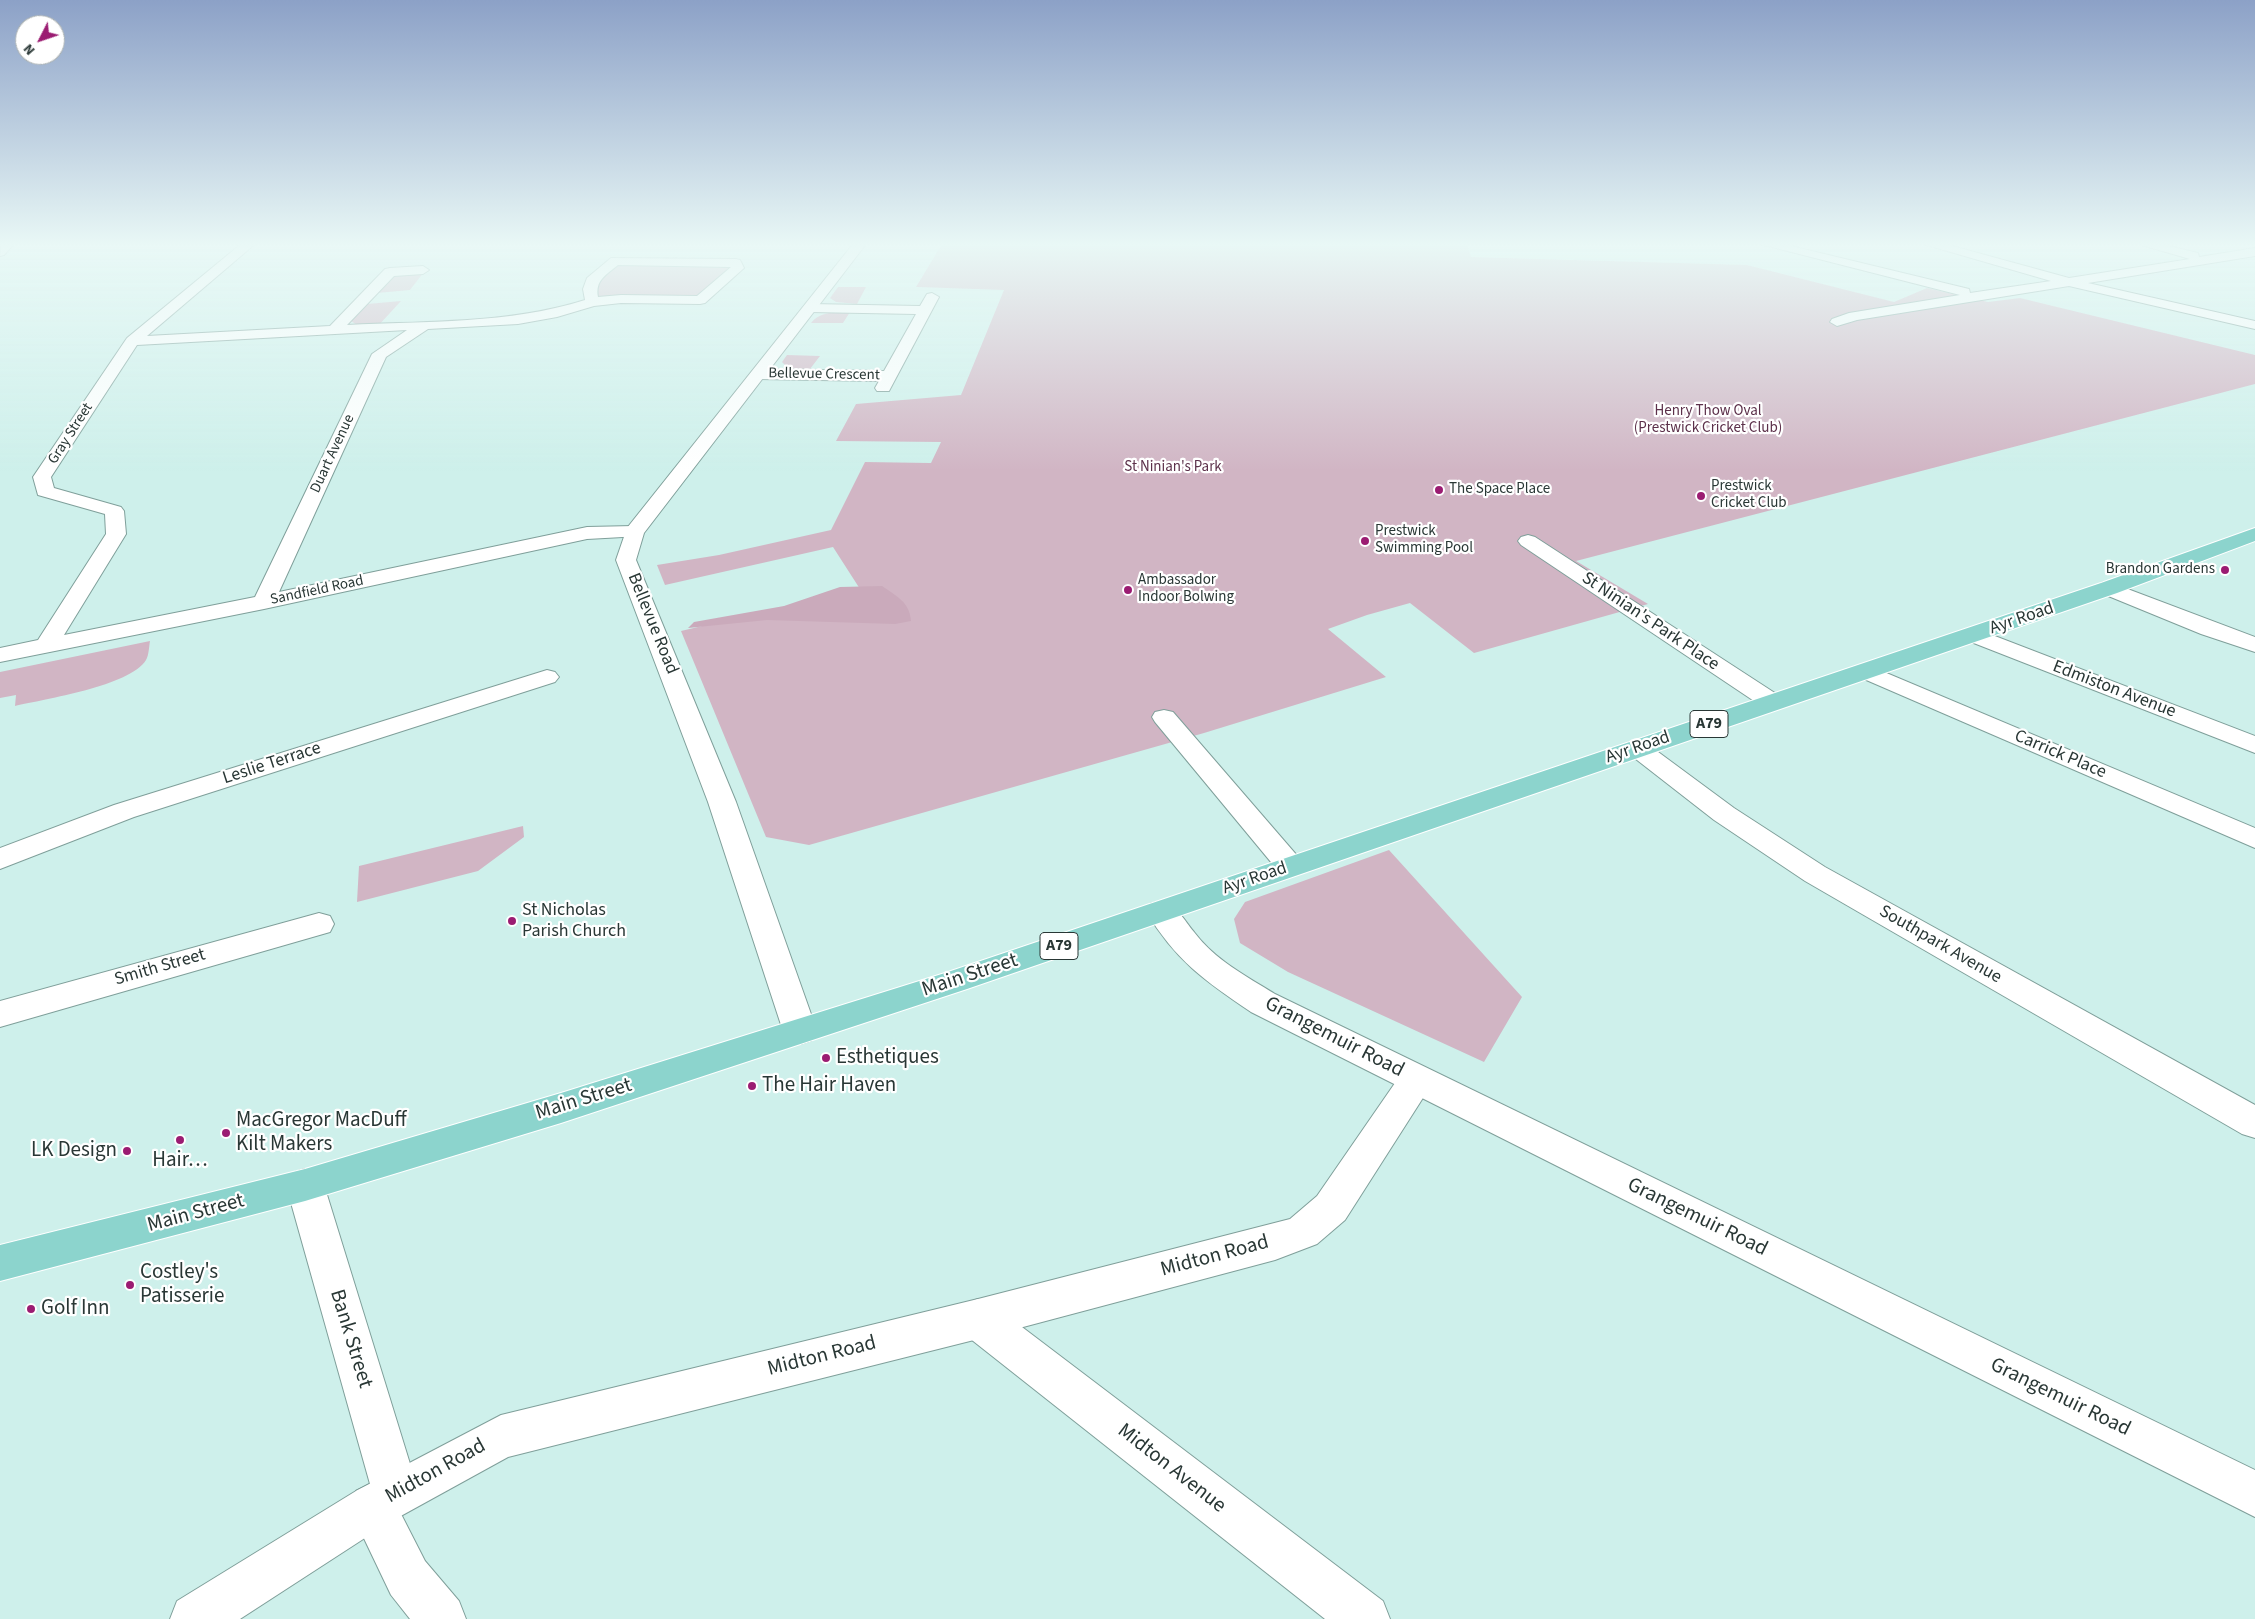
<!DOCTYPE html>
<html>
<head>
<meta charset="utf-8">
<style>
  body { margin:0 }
  #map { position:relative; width:2255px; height:1619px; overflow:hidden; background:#cef0eb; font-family:"Source Sans 3",sans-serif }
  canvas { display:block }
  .north { position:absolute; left:15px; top:15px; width:50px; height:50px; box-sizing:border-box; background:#fff; border:1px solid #a9afae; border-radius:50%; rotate:229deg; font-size:14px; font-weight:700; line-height:20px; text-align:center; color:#293735 }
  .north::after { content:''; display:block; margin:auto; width:18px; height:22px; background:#9b1c72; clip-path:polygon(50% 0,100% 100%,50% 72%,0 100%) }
</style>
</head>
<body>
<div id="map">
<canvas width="2255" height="1619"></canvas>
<div class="north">N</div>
</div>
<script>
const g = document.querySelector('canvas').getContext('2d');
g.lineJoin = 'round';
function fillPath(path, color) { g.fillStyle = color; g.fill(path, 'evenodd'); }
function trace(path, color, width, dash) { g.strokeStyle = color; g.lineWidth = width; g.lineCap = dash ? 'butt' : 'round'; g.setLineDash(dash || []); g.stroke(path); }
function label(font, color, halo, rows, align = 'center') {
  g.font = font + ' "Source Sans 3",sans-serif'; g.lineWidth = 4.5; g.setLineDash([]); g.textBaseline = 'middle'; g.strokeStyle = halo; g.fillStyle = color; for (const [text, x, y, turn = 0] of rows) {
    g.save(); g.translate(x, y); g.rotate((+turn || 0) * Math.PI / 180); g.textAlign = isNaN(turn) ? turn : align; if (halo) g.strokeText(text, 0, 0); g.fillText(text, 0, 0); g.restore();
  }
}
fillPath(new Path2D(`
  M942,244H1467L1471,257L1747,265L1894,302L1927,288L1988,302L2020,298L2255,355V384L1576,561L1648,604L1474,653L1410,603L1367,615L1328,629L1386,677L1204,733L809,845L766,837L681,631L860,589L833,547L665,585L657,565L719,555L831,530L865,462L931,463L941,442L836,441L856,404L961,395L1004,290L916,287Z
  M616,264L731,267L701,294L693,296L597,299L595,295L598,279Z
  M424,272L410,290L377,293L392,276Z
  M838,287H866L857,304L836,302L830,298Z
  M401,301L378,326L357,325L351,321L367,304Z
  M850,312L843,323H811C820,311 836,312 850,312Z
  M787,355L820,356L810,369C800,369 789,370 782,362Z
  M150,641C149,646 149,655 146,660C130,686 45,699 15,706L16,695L0,698V672Z
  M523,826L524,837L478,871L357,902L359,866Z
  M1389,850L1522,997L1484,1062L1288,972L1240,943L1234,919L1245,902Z`), '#d1b5c4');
fillPath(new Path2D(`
  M882,586C896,596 910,602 911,621L895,624L767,620L688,628L694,622L784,606L840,587Z`), '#caaabb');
const minor = new Path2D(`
  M241,244H255L147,336L330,326L385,269L390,268L423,266L429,270L423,274L394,276L347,325C426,321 509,324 585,300L583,289L587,278L611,258L736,259L740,260L744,268L705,303L700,304L621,303L594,306L557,317L518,324L428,329L386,357L279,592L587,527L634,526L641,528L644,532L641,536L587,539L264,609L0,662V648L38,640L106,534L105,514L38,495L33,477L127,338ZM618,265L731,267L697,296L621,295L598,297C595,280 606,275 618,265ZM407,330L372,354L255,597L64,635L126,534L124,511L121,507L54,488L51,477L137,345Z
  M1760,244H1783L1969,289L1970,293L2051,281L1923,244H1945L2069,278L2190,259L2138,244H2161L2198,253L2199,257L2255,248V256L2088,283L2255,321V329L2069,286L1857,320L1837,326L1830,322L1832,319L1849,313L1960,295Z
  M932,293L939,297L889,391H877L875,388L879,381L758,379L750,374L758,369L884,371L916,314L810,312L803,308L810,304L920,306L927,294Z
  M1528,535L1535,537L1781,697L1784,702L1781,707L1772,709L1763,707L1521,545L1518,541L1521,537Z
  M2109,582L2255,637V652L2201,634L2101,593L2098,588L2101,583Z
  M1974,628L2255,736V753L1966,640L1963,635L1966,630Z
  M1865,664L2255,828V848L1857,676L1853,671L1857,666Z
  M547,670L555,672L559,677L555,682L134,817L0,869V848L114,805Z
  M1164,710L1173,712L1300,859L1305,866L1300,873L1290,876L1280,873L1155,722L1152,717L1155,712Z
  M1637,740L1646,743L1734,808L1825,867L2255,1105V1138L2242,1134L1805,881L1714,820L1628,753L1624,748L1628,743Z
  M1161,901C1177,905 1184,920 1194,932C1215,960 1246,976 1275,994L2255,1470V1517L1251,1012C1205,981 1175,960 1146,911L1150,904Z
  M319,913L330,916L334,924L330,932L0,1027V1001Z
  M305,1169L318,1173L324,1185L419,1493L412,1509L401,1514L425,1561L459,1601L466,1619H410L391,1595L349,1507L356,1491L370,1484L286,1185L292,1173Z
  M978,1299L993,1305L1383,1601L1390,1619H1325L963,1333L957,1319L963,1305Z`);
const tertiary = new Path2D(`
  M14,244L4,255L0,256L1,244Z
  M853,244H866L644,533L636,560L736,802L817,1031L812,1040L800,1044L788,1040L783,1031L708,802L616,560L627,528Z
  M1416,1066L1428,1070L1433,1080L1428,1090L1345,1220L1317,1244L1275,1260L978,1339L508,1457L388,1523L240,1619H170L177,1601L356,1491L501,1415L978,1299L1290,1219L1317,1196L1404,1070Z`);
const primary = new Path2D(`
  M2255,528V541L2117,593L967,989L561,1123L305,1201L0,1281V1245L305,1169L561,1093L945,973L2101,583Z`);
trace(minor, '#7f9f9a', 2);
trace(tertiary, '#7f9f9a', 2);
trace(primary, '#fff', 2);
fillPath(minor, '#fff');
fillPath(tertiary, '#fff');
fillPath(primary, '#8cd4cd');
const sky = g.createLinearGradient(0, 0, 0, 471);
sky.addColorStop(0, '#8ca1c7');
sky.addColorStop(0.52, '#e9f8f6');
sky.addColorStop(1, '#e9f8f600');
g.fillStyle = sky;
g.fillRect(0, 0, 2255, 471);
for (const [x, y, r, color] of [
  [1439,490,5,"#9b1c72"],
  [1701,496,5,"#9b1c72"],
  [1365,541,5,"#9b1c72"],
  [2225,570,5,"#9b1c72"],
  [1128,590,5,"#9b1c72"],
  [512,921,5,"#9b1c72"],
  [826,1058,5,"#9b1c72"],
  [752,1086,5,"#9b1c72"],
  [226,1133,5,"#9b1c72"],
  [180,1140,5,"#9b1c72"],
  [127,1151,5,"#9b1c72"],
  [130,1285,5,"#9b1c72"],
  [31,1309,5,"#9b1c72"]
]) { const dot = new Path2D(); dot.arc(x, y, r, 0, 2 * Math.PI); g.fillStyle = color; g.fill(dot); trace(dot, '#fff', 2); }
label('15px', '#293735', '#fff', [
  ["Bellevue Crescent",824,375,1],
  ["Gray Street",71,434,-57],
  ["Duart Avenue",333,454,-65],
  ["Sandfield Road",317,591,-12]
]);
label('15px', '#5c304a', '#fff', [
  ["Henry Thow Oval",1708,412],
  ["(Prestwick Cricket Club)",1708,429],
  ["St Ninian's Park",1173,468]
]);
label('15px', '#293735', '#fff', [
  ["Prestwick",1711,487],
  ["Cricket Club",1711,504],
  ["The Space Place",1449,490],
  ["Prestwick",1375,532],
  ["Swimming Pool",1375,549],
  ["Brandon Gardens",2215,570,"right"],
  ["Ambassador",1138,581],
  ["Indoor Bolwing",1138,598]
], 'left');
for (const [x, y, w] of [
  [1709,724,38],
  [1059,946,38]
]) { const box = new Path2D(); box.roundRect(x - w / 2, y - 13.5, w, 27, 4); g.fillStyle = '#fff'; g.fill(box); trace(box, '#293735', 1); }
label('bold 16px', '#293735', null, [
  ["A79",1709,724],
  ["A79",1059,946]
]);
label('18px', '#293735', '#fff', [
  ["Ayr Road",2022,619,-19],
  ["St Ninian's Park Place",1650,622,34],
  ["Bellevue Road",652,624,68],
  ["Edmiston Avenue",2114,690,21],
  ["Ayr Road",1638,748,-19],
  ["Carrick Place",2060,755,23],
  ["Leslie Terrace",272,764,-18],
  ["Ayr Road",1255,879,-19],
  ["Southpark Avenue",1940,945,30],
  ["Smith Street",160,968,-16]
]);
label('18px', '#293735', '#fff', [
  ["St Nicholas",522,911],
  ["Parish Church",522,932]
], 'left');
label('21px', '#293735', '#fff', [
  ["Main Street",970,976,-18],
  ["Grangemuir Road",1334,1038,27],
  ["Main Street",584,1100,-17],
  ["Main Street",196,1214,-15],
  ["Grangemuir Road",1697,1218,26],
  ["Midton Road",1215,1257,-15],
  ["Bank Street",350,1339,73],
  ["Midton Road",822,1357,-14],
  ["Grangemuir Road",2060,1398,26],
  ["Midton Avenue",1171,1469,38],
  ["Midton Road",436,1472,-29]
]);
label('21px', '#293735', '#fff', [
  ["Esthetiques",836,1058],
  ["The Hair Haven",762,1086],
  ["MacGregor MacDuff",236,1121],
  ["Kilt Makers",236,1145],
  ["LK Design",117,1151,"right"],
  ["Hair…",180,1161,"center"],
  ["Costley's",140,1273],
  ["Patisserie",140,1297],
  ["Golf Inn",41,1309]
], 'left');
</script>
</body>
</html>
